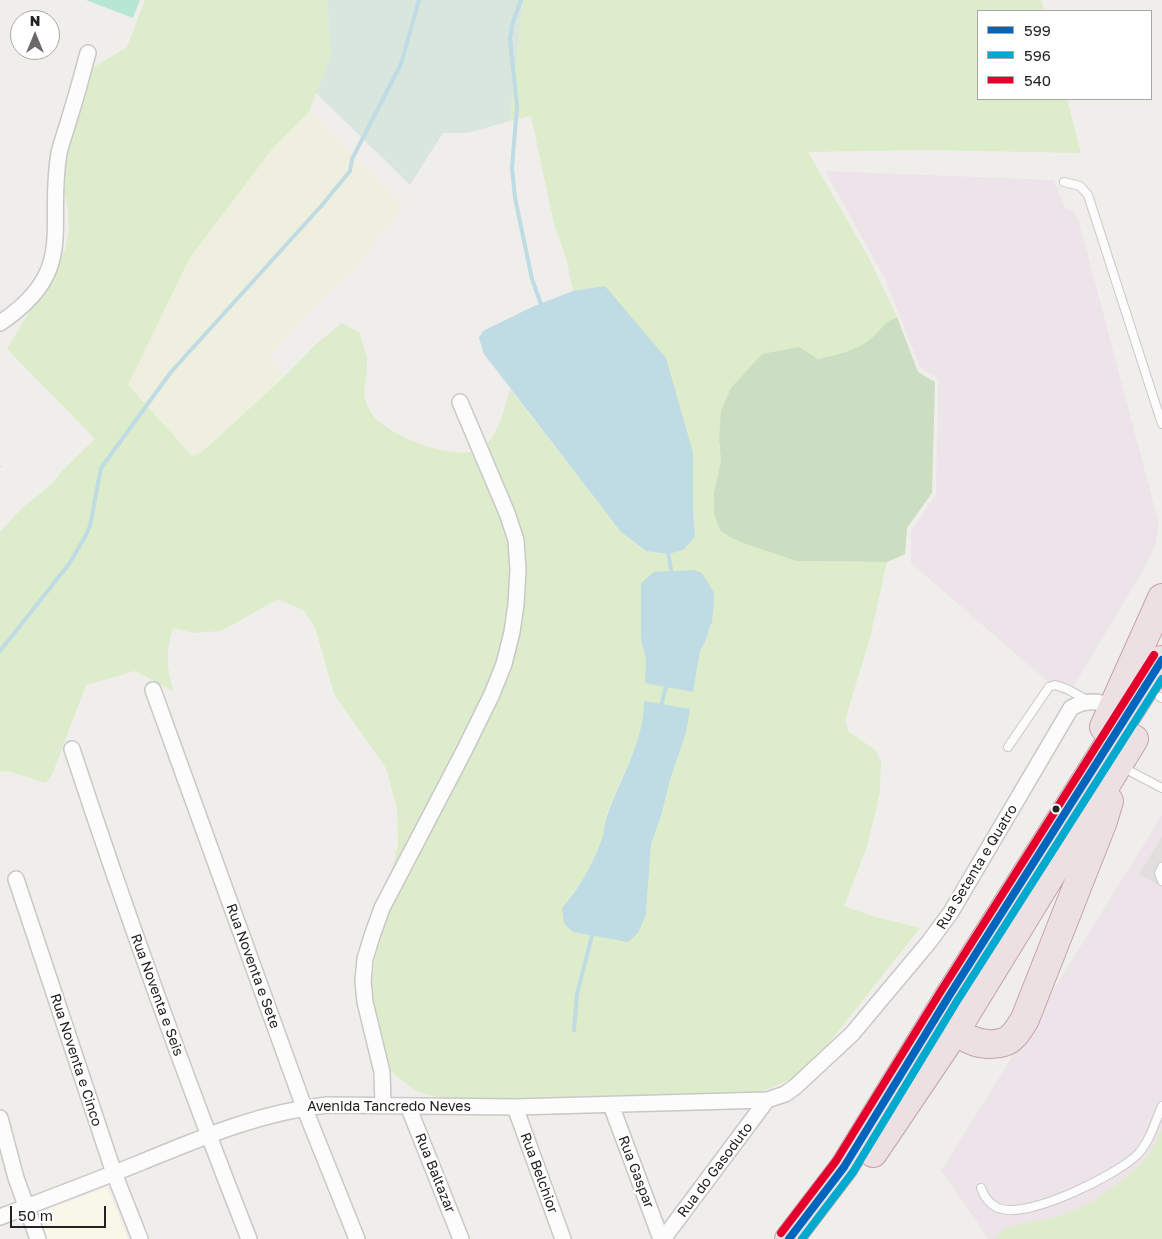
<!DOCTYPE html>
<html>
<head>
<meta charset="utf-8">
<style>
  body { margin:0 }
  #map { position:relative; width:1162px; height:1239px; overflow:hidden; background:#f0eeeb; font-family:"Golos Text",sans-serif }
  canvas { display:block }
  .legend { position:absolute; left:977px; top:10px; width:175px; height:90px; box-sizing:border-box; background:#fff; border:1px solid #a7a7a7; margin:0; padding:6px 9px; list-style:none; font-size:15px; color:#222 }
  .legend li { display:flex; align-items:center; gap:10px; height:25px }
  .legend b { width:25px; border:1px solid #a7a7a7 }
  .north { position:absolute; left:10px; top:10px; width:50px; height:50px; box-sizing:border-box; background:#fff; border:1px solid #a7a7a7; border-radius:50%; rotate:0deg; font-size:14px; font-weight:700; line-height:20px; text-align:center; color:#222 }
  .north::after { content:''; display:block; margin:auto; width:18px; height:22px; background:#6a6968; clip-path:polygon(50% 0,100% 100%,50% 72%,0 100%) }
  .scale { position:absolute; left:10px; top:1206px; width:96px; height:22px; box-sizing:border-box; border:2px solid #222; border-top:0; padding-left:6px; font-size:15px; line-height:18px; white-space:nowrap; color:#222; -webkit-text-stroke:4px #fff; paint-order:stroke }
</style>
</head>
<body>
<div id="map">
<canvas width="1162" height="1239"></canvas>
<ul class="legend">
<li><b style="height:6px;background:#0065bd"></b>599</li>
<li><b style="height:6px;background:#00a9ce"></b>596</li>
<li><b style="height:6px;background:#e4002b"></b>540</li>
</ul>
<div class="north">N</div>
<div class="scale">50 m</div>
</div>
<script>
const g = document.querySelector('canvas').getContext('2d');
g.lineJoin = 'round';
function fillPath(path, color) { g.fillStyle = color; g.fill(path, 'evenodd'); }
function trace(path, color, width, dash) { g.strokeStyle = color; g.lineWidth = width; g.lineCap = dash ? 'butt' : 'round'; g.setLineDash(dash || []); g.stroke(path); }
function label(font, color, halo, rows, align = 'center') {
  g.font = font + ' "Golos Text",sans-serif'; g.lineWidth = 4.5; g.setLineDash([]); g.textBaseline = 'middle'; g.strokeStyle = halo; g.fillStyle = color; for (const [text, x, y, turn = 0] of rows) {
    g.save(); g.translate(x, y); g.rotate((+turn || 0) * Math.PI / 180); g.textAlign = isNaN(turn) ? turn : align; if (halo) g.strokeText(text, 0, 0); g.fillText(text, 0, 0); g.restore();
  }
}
fillPath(new Path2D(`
  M825,171L1054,180L1065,208L1073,211L1078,218L1159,524L1155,545L1147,564L1074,686L1063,695L911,563V530L936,495L938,379L920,367L885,279Z
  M1162,815V1239H987L974,1217L941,1171Z`), '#ede4e9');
fillPath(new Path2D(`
  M107,1187L128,1239H47L37,1214Z`), '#f8f7e8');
fillPath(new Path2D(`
  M310,110L402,207L360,263L310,311L275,350L270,358L284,377L202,452L192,456L127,386L189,259L273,148Z`), '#efefdf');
fillPath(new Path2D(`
  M145,0H327L331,54L309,112L273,148L189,259L128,385L192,456L202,452L284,377L315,345L342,323L360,333C362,343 367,353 367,363C368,383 359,391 370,411C383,435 460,465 483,447C499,435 505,407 510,389L621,532L638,546L646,551L668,554L695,537L693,507L606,286L573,291L566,257L555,228L531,116L510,121L523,0H1041L1044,11H978V99H1067L1081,153L927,150L808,152L870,260L897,317C883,323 883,328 873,337C856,351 839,354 818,359L799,347L719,440L721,461L797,561L887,562L870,638L845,720L848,731L875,750L881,762L880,792L867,847L844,906L875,917L920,928L817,1058L799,1076L763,1091L731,1096L444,1099L416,1091L389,1070L374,1025L372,980L385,899L398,845L397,808L386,768L334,694L315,627L303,610L278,599L221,631L193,633L173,628C165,654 167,665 173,691L135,671L86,685L52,775L46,783L8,771L0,772V532L22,508L52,484L63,470L95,439L7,349L54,271L65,250L69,229L68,208L59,175L84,73L127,47ZM641,583L714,593L712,622L710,625L706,640L700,651L692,692L645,682L646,660L641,639ZM644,701L686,733L670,780L661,816L651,844L646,914L617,941L604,937L562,908C580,888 592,865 602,839C605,831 604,821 607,813C621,777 644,741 644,701Z
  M1162,1130V1239H995C1004,1223 1028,1224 1043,1220C1058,1217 1074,1211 1087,1204C1107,1193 1132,1174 1147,1157C1153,1150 1157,1138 1162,1130Z`), '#ddeccb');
fillPath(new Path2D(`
  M897,317L918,372L935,382L932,493L907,528L905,554L887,562L797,561L746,544L730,537L720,530L714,514V493L721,461L719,440L721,411L731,388L762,354L799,347L818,359C839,354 856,351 873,337C883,328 883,323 897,317Z`), '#cbdec1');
fillPath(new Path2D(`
  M327,0H523L510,121L467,133H443L410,185L316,93L331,54Z`), '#d9e6de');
fillPath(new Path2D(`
  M86,0H140L133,18Z`), '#b7e6d2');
fillPath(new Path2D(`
  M1162,837V887L1139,874Z`), '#e0dfde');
fillPath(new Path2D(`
  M605,286L666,358L693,453V507L695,537L683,550L668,554L646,551L621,532L484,354L479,338L483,331L532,307L573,291Z
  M694,570L702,573L714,593V601L712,623L710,625L706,640L700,651L693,692L645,683L646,660L641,639V583L654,572Z
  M644,701L690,709L686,733L670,780L661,816L651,844L646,914L638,933L628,942L573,932L564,923L562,908C580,888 592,865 602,839C605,831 604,821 608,813C621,777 644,741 644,701Z`), '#bfdbe3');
trace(new Path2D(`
  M521,0L512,25L510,39L517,106L512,168L515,198L532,279L542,307
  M668,551L672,576
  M0,651L69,564L85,537L90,526L101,468L171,372L323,204L350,171L352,159L401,64L419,0
  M661,707L667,682
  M574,1030L577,994L593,932`), '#bfdbe3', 4);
const lane = new Path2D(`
  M1064,182L1080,186L1088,195L1162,424
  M1160,697L1162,698
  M1008,747L1049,687L1055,685L1067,689L1087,700
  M1122,767L1162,788
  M1162,867L1159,873L1162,881
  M981,1188C984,1196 989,1204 998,1208C1027,1220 1117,1175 1138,1154C1150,1141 1155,1122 1162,1106`);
const street = new Path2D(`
  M0,323C79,270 46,229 59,153C62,140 67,128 70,116C77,95 82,74 88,53
  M153,690L304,1107L357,1239
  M72,749C126,913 185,1077 249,1239
  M16,879L114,1173L140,1239
  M611,1105L661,1239
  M383,1106L382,1072L365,1002L363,981L365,959L372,936L382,908L464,751L492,694L504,664L512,632L516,604L518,570L516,540L507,513L460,402
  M408,1106L461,1239
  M515,1107L563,1239
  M0,1118L16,1178L38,1239
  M0,1217C47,1199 95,1181 142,1162C203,1137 261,1112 327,1105L515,1107L767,1100L785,1094L795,1087L852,1034L929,942L951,912L1071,708C1085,700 1098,700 1113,707
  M663,1239L767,1100`);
const highway = new Path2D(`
  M1104,727L1162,598
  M950,1015C953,1038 983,1049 1004,1042C1014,1039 1020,1027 1025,1019L1103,821L1109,801
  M873,1153L956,1030L1134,739
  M789,1239L844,1167L949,996L1162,660`);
trace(lane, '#c9c8c7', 10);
trace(street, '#c9c8c7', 18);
trace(highway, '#c5a2ac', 30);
trace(new Path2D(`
  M0,467V466`), '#dccecd', 2.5, [2.5, 2.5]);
trace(lane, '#fdfcfc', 8);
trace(street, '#fdfcfc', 15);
trace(highway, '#ece0e2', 28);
trace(new Path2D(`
  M789,1239L844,1167L949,996L1162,660`), '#0065bd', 8);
trace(new Path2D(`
  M802,1239L853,1172L957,1001L1162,679`), '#00a9ce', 8);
trace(new Path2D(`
  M781,1233L836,1161L941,991L1154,655`), '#e4002b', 8);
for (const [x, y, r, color] of [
  [1056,809,4.5,"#222"]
]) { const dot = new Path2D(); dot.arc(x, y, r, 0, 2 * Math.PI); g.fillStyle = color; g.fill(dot); trace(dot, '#fff', 2); }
label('14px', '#222', '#fff', [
  ["Rua Setenta e Quatro",977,867,-59],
  ["Rua Noventa e Sete",253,966,70],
  ["Rua Noventa e Seis",157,995,70],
  ["Rua Noventa e Cinco",76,1060,72],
  ["Avenida Tancredo Neves",389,1107],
  ["Rua do Gasoduto",715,1170,-53],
  ["Rua Gaspar",636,1172,69],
  ["Rua Baltazar",435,1173,68],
  ["Rua Belchior",539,1173,70]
]);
</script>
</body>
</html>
